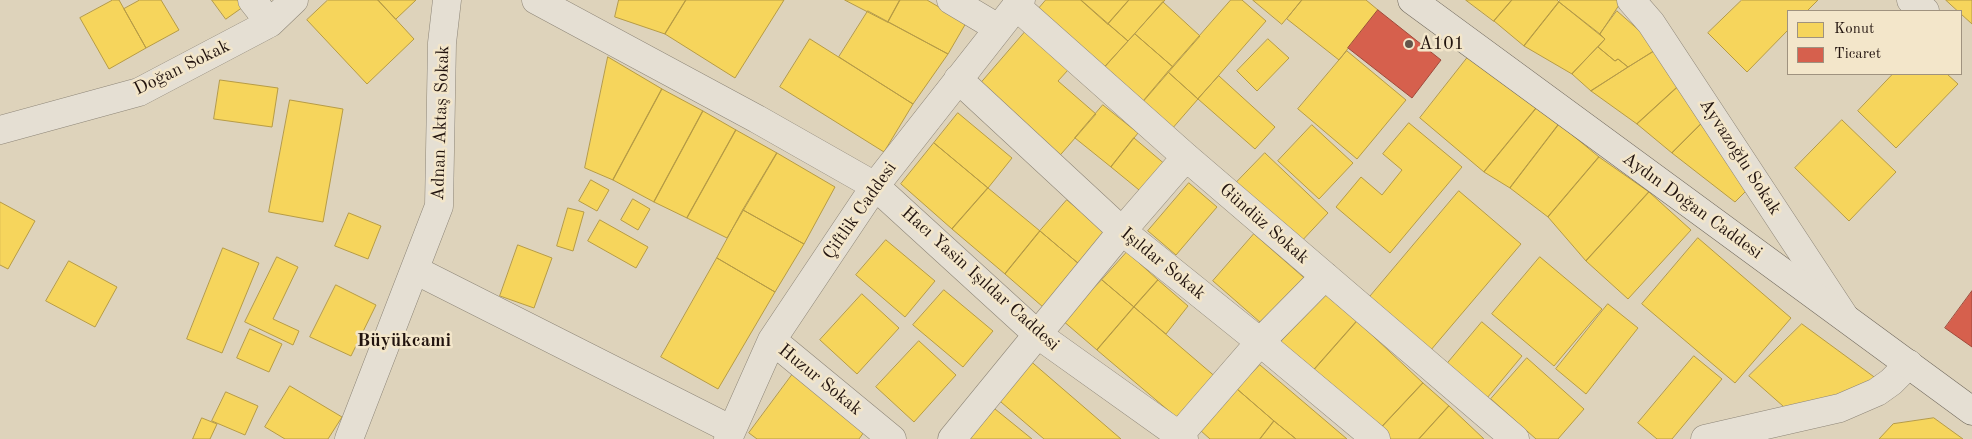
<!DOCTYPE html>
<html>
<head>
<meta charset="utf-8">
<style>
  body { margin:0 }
  #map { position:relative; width:1972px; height:439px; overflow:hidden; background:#ded3bb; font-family:"Old Standard TT",serif }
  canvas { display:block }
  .legend { position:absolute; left:1787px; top:10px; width:175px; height:65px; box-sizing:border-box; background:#f3e6ca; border:1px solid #9f927f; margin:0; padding:6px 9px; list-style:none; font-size:15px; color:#21130e }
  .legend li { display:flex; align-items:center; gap:10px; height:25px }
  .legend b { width:25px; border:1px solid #9f927f }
</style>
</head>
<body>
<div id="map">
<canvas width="1972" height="439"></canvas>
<ul class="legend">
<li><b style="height:14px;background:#f6d55c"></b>Konut</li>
<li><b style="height:14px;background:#d6604d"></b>Ticaret</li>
</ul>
</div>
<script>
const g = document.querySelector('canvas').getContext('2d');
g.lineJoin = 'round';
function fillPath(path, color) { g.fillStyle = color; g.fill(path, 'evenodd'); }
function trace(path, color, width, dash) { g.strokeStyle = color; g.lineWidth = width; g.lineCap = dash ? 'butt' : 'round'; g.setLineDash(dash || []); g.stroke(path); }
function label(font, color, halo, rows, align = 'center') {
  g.font = font + ' "Old Standard TT",serif'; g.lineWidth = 5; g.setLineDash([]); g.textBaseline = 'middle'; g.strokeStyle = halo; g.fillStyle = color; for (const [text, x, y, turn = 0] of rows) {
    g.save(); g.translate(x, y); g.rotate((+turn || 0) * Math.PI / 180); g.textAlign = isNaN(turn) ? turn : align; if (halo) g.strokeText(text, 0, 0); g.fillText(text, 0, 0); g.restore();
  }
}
const homes = new Path2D(`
  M113,0H119L146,48L109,69L80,18Z
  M140,0H161L179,30L146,48L124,9Z
  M212,0H238L243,7L226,19Z
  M328,0H378L414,39L367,84L307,20Z
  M378,0H416L396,19Z
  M619,0H686L665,34L615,17Z
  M686,0H784L735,78L665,34Z
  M845,0H900L888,22Z
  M900,0H927L966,23L948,54L888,22Z
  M1046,0H1081L1128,41L1102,70L1035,13Z
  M1081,0H1129L1108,24Z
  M1129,0H1165L1128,41L1108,24Z
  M1231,0H1242L1266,21L1198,99L1168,72Z
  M1253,0H1302L1282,24Z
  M1302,0H1366L1378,10L1339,60L1287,19Z
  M1466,0H1512L1494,21Z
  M1512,0H1557L1559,2L1524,46L1494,21Z
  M1560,0H1618L1621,2L1600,34L1559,2Z
  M1742,0H1818L1807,11H1788V30L1747,72L1708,33Z
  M1946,0H1972V24L1961,14V11H1958Z
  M1163,2L1200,36L1173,67L1135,34Z
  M1559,2L1605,39L1572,74L1524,46Z
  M868,11L948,54L913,104L839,57Z
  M1617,11L1659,48L1628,67L1618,59L1615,61L1598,47L1605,39L1600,34Z
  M1025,32L1068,70L1058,81L1096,114L1055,161L975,90Z
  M1135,34L1173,67L1141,104L1102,70Z
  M810,39L913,104L884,152L780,87Z
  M1268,39L1289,58L1257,91L1237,71Z
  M1598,47L1615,61L1618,59L1628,67L1591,91L1572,74Z
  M1659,48L1683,82L1637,124L1591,91Z
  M1347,51L1406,100L1357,159L1298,109Z
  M608,57L662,89L613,180L585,168Z
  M1468,57L1538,106L1484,172L1420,118Z
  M1168,72L1198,99L1171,130L1141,104Z
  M1893,74H1947L1958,84L1896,148L1858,111Z
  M1219,76L1275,127L1255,149L1198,99Z
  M220,80L278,88L272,127L214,119Z
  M1683,82L1706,119L1672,153L1637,124Z
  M662,89L703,111L654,202L613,180Z
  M290,100L343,109L323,222L269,212Z
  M1103,105L1138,133L1111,167L1075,138Z
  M1538,106L1559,124L1510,188L1484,172Z
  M703,111L736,130L687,218L654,202Z
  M958,113L1012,158L988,188L934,143Z
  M1706,119L1750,187L1735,202L1672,153Z
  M1842,120L1896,172L1849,221L1795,168Z
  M1409,123L1462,167L1390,253L1336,207L1361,177L1382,195L1402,170L1383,154Z
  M1559,124L1599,157L1548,217L1510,188Z
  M1312,125L1353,163L1319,199L1278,161Z
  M736,130L777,153L727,238L687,218Z
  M1134,138L1167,166L1144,194L1111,167Z
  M934,143L988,188L952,229L901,184Z
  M777,153L835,187L804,244L743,210Z
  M1265,153L1328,213L1298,245L1234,185Z
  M1599,157L1649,192L1586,261L1548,217Z
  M591,180L609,190L597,211L579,201Z
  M1189,183L1217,207L1176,255L1148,231Z
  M988,188L1040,231L1005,274L952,229Z
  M1459,191L1521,244L1430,351L1368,299Z
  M1649,192L1691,230L1628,299L1586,261Z
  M633,199L650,209L638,230L621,220Z
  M1067,200L1106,233L1079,264L1040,231Z
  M0,202L35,221L8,269L0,265Z
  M568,208L584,212L573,251L557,246Z
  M743,210L804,244L775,292L717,258Z
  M349,213L381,226L368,259L335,246Z
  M600,220L648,247L636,268L588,241Z
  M1040,231L1079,264L1043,307L1005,274Z
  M1254,234L1310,283L1269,330L1213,281Z
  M1698,238L1791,318L1735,383L1642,304Z
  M886,240L935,281L905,317L856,275Z
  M518,245L552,258L534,308L500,296Z
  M223,248L259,263L222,353L187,339Z
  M1127,252L1158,280L1134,307L1102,280Z
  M277,257L298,267L273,319L299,331L293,345L245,322Z
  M1540,257L1602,309L1554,366L1492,314Z
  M717,258L775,292L718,389L661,357Z
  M69,261L117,287L95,327L46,301Z
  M1102,280L1134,307L1097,350L1062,320Z
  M1158,280L1188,306L1166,334L1134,307Z
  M336,285L376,305L351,356L310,337Z
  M944,290L993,331L963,367L913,325Z
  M1324,293L1357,321L1312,372L1280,343Z
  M862,294L899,328L857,374L820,340Z
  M1608,304L1638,328L1586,394L1556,369Z
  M1134,307L1218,379L1182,422L1097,350Z
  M1357,321L1423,383L1378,431L1312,372Z
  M1482,322L1522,356L1487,398L1447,364Z
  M1802,324L1881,382L1792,414L1749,376Z
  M250,329L282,344L269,372L237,358Z
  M919,341L956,375L914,422L876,387Z
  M1694,356L1722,379L1672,439H1657L1638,423Z
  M1027,358L1121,439H1044L994,396Z
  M1527,358L1584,409L1558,439H1536L1491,399Z
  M1260,365L1347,439H1296L1274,421L1237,389Z
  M795,371L869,425L859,439H757L749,433Z
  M1423,383L1449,406L1419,439H1388L1378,431Z
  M290,386L342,417L328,439H285L265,427Z
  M1237,389L1274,421L1260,439H1210L1200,430Z
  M226,392L258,406L245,435L212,421Z
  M1449,406L1484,439H1419Z
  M995,409L1032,439H970Z
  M202,418L217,424L210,439H193Z
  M1934,418L1963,439H1879L1893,424Z
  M1274,421L1296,439H1260Z`);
fillPath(homes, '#f6d55c');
trace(homes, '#b69b45', 1);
const shops = new Path2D(`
  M1378,10L1441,60L1412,98L1348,48Z
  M1972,291V347L1945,328Z`);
fillPath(shops, '#d6604d');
trace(shops, '#a0493a', 1);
const street = new Path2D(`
  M252,0L270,23
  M536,0L757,119L875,186L1037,334L1184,439
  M951,0L998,28
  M1631,0L1651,23L1844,316
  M1911,0L1925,11
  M1016,6L1186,157L1515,439
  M958,79L1122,231L1260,342L1376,439
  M0,130L139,92L270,23L294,0
  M415,270L732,430
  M772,340L892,439
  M349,439L439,206L442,43L447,0
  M728,439L772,340L875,186L1021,0
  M952,439L1122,231L1186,157
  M1176,439L1260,342L1325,276
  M1705,439L1840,408L1877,392L1891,382L1909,364`);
const secondary = new Path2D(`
  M1412,0L1972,411`);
trace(street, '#8d8577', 29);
trace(secondary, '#736b5f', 29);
trace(street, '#e5dfd3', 28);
trace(secondary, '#e5dfd3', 28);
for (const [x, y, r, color] of [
  [1409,44,5,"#63564b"]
]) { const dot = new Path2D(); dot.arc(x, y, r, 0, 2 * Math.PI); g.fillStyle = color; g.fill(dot); trace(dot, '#f3e6ca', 2); }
label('18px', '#21130e', '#f3e6ca', [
  ["A101",1419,44]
], 'left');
label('18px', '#21130e', '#f3e6ca', [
  ["Doğan Sokak",182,68,-26],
  ["Adnan Aktaş Sokak",441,123,-88],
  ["Ayvazoğlu Sokak",1740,157,57],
  ["Aydın Doğan Caddesi",1692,206,36],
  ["Çiftlik Caddesi",860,211,-55],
  ["Gündüz Sokak",1264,224,41],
  ["Işıldar Sokak",1163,264,39],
  ["Hacı Yasin Işıldar Caddesi",980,279,42],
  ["Huzur Sokak",820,380,39]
]);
label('bold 19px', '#21130e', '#f3e6ca', [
  ["Büyükcami",404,341]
]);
</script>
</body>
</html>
